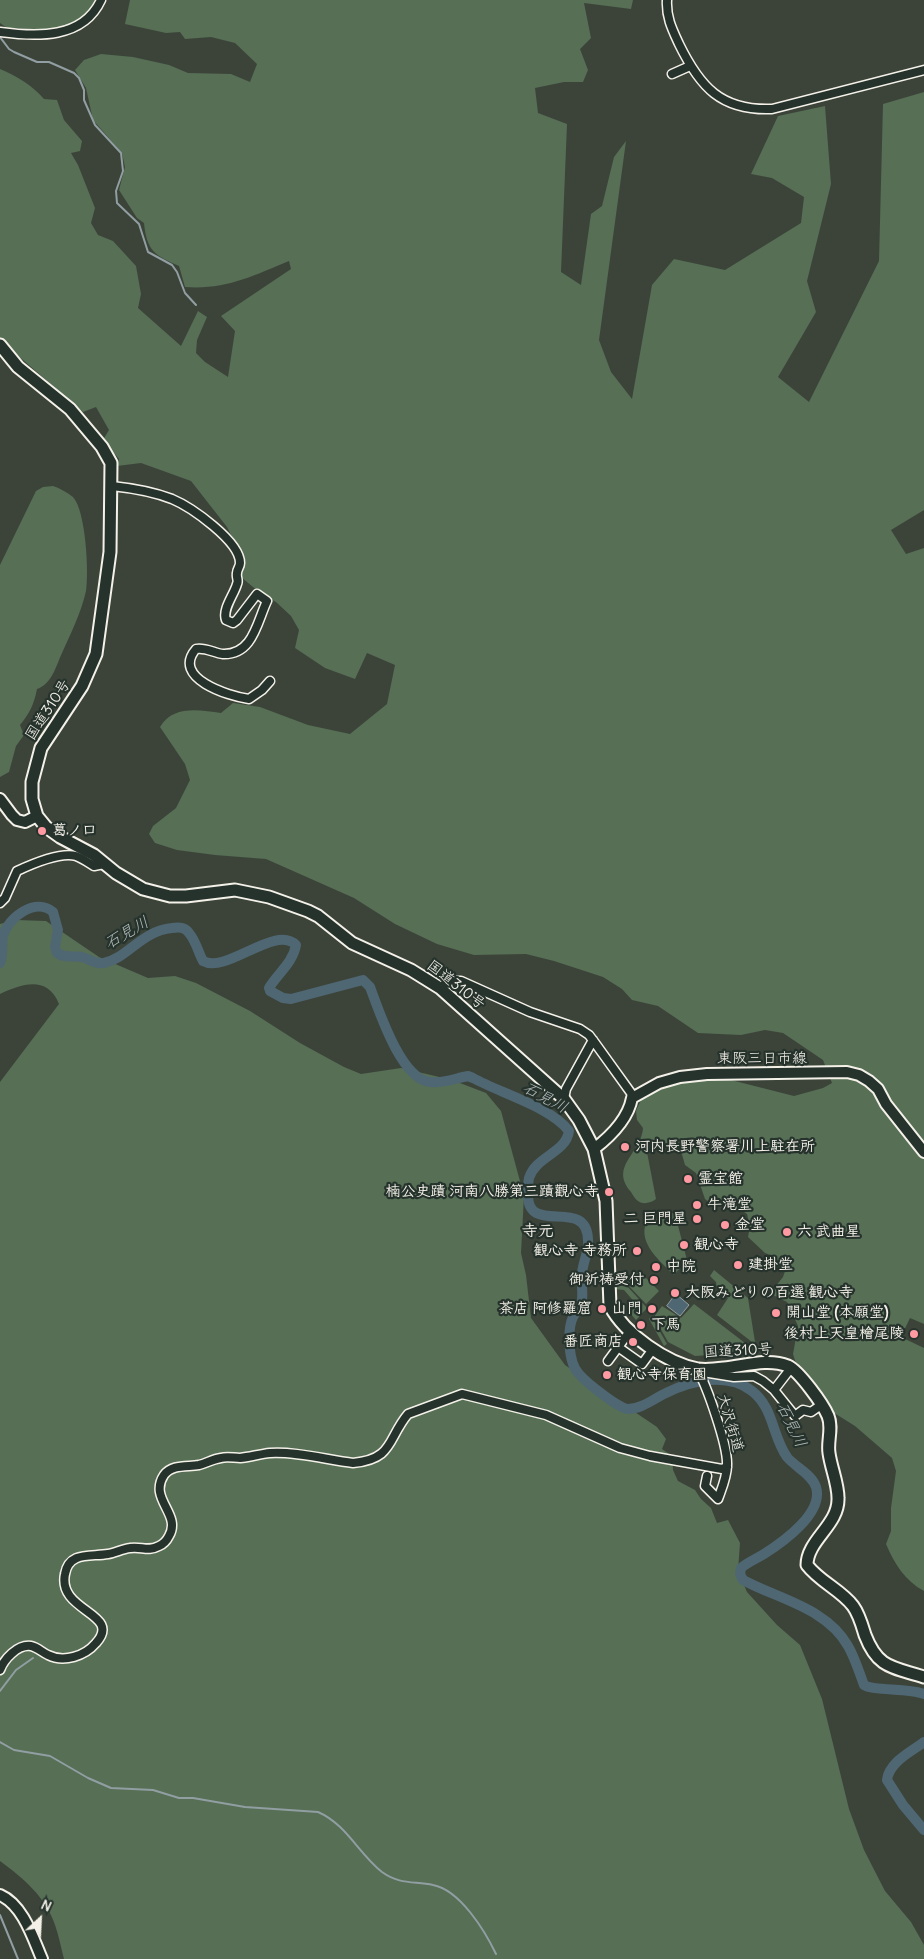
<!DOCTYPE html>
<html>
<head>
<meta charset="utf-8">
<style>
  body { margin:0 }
  #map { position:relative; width:924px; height:1959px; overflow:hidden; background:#3c443a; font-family:Delius,sans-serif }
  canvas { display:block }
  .north { position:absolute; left:15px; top:1894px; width:50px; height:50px; -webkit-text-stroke:4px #26332d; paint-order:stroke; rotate:25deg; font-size:14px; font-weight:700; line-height:20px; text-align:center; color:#f4f1e8 }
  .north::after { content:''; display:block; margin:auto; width:18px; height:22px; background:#f4f1e8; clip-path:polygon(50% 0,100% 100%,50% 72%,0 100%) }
</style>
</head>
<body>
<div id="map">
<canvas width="924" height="1959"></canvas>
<div class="north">N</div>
</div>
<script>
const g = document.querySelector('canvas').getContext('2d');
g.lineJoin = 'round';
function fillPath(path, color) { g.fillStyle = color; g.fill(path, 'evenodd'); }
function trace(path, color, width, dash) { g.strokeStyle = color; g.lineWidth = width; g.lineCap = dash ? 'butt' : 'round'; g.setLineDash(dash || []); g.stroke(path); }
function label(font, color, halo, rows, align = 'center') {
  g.font = font + ' Delius,"Klee One",sans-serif'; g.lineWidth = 4.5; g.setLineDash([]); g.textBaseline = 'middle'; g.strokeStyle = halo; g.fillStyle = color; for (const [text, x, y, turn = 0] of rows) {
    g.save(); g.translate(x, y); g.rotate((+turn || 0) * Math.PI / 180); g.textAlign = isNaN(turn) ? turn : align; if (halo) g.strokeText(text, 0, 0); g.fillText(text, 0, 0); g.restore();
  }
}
fillPath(new Path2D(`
  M0,0H98L93,10L79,22L53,30L7,28L0,23Z
  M130,0H633L631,9L584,3L591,38L580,49L588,70L583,82H564L535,88L538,113L567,124L561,272L581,285L591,214L602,206L614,157L626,141L599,340L611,372L632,399L652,285L674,259L725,270L801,223L804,197L772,178L751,174L778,116L825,106L831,184L807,281L816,312L778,377L809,402L879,261L883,104L924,92V510L891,530L906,554L924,548V1324L910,1318L901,1337L924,1348V1591C905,1581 894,1563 886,1544L891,1531V1508L896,1471L892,1458L855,1426L831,1411L798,1370L793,1354L798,1326L787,1302L771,1294V1292L783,1277L786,1268L773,1256L765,1253L748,1237L750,1226L747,1214L731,1203L709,1202L705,1199L696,1173L685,1165L679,1144L676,1142L650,1147L647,1152L656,1199C651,1203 643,1205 638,1201C635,1199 633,1195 631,1192C609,1166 641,1154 643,1128L637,1120L636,1111L641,1100L654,1091L681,1081L723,1078L794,1096L823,1088L832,1083L823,1060L783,1033L765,1030L741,1035L698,1033L658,1006L632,1000L622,989L603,977L554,961L526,954L474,955L437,944L395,924L354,898L266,859L215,855L177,850L155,843L149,834L153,826L176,808L190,780L185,764L160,727C173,705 199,710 221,713L233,703L260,707L308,725L350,734L387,704L395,665L367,653L355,679L325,668L295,648L299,630L291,616L276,602L259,592L241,577L243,559L227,527L191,481L141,463L117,466L119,459L103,440L109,430L96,407L83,412L0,340V69C17,76 32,85 44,99L57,100L64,120L82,141L80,151L71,153L78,165L95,208L91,223L98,235L113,241L136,266L141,294L138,308L181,346L198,311L207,317L197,340L196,353L205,362L228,377L235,331L221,316L291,269L289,261C253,276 225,290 185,287L179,266C155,255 147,252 144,223L137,218L119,190L125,167L122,153L93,120L86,88L75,70L84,60L101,54L133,57L169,65L188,73L231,74L250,82L257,64L235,43L211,37L185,39L180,32L166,33L125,24Z
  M53,486C59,488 67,492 73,497C86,511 89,573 86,591C81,613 71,633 62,653C56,666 52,684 37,689C34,705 29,714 20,725L24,735L16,746L9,772L0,777V565L36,491L43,487Z
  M16,920L46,921L99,957L148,978L175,976L196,983L250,1011L300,1043L344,1067L361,1074L401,1068L452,1080L486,1093L501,1111L524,1196L521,1253L526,1275L531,1318L565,1365L657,1427L666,1439L662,1449L672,1456L673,1470L678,1481L695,1490L701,1499L711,1508L717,1523L728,1520L740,1543L738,1571L747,1592L777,1625L800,1645L822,1699L849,1809L864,1850L885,1891L911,1922L924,1945V1959H64C61,1948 59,1936 55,1925C46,1897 23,1878 0,1861V1082L59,1004C47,975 22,984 0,994V924Z
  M672,1213L675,1214L687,1260L674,1275C661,1262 638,1244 646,1223Z
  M714,1270L748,1298L755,1342H752L717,1315L728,1298L717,1289L716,1282L710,1276Z
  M639,1271L659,1291L646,1304L627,1284L629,1277Z
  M614,1286H627L647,1308L636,1320L630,1313L637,1305L624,1290L614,1289Z
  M694,1304L749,1346V1347L725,1354L695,1356L668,1342L654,1317L662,1306L681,1318Z
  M651,1316L667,1344L664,1346L649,1319Z`), '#566f55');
const water = new Path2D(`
  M676,1294L689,1305L680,1316L667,1306Z`);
fillPath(water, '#4f6773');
trace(water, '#919ea2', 1);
trace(new Path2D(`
  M0,37L9,49L14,52L37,62H49L74,73L79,78L84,90V100L95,125L121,153L123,171L116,191L117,203L139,224L148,252L172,265L177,272L185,293L196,305
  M0,1691L16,1670L33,1658
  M0,1742L14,1750L50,1756L88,1778L111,1788L153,1790L179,1798H193L245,1807L318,1812C346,1824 359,1854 382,1872C400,1885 414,1881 433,1885C460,1890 485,1931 496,1954
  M0,1915L18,1959`), '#919ea2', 2);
trace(new Path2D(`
  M0,963C4,954 1,945 3,936C8,917 36,897 53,912L58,930L55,947L57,953C65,959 73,955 82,957C90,959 96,965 104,963C128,958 141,931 172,928C179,927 185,927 189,933C196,941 198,952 203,961C227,974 275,924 296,945C293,963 277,974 269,988L270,991L283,998L291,999L363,980L370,987C379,1011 401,1079 430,1082C442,1084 456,1078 468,1076L473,1078C500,1093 551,1107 569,1131C566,1153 536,1156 529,1178C528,1182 528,1188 528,1193C526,1238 587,1195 588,1240C589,1251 583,1262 582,1273C581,1282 583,1291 582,1300C581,1306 576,1311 573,1317C567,1330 568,1363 579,1374C587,1383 618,1408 628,1409C642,1409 655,1398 666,1393C692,1380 728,1372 752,1391C774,1408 772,1436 787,1457C795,1467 812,1474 816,1487C824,1513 783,1542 764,1554C756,1559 748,1562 741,1568L740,1574L743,1580C778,1599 827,1608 848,1646C855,1658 859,1672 864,1685C872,1691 908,1688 924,1694
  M924,1742C911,1752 889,1762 887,1780L903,1805L924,1830`), '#4f6773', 10);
const minor = new Path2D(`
  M667,0C666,17 672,29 679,44C700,87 721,111 772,109L924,70
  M0,32C37,37 83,39 101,0
  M672,74L690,66
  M112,486C131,488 154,492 172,499C191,507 240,541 240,563C240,567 237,569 237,573C236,578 239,580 237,584C234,595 222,609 226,620L233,623L237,620L257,594L267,601C257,622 253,655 223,654C214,653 205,647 196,649C171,678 228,696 249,699L262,690L270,681
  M0,903L5,898L17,871C32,864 61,852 76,856C82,858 89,863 94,866L104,864
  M440,988L449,981H461L530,1012L580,1029L589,1035L595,1043L631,1093L632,1098
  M564,1099L566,1089L593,1040
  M618,1347L642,1364L653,1349
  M608,1361L630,1331
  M697,1369C707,1386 728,1446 727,1465C727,1477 722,1488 718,1499L705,1486L707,1476
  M703,1372L734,1377L754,1376L763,1381L774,1390L795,1416L803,1410L811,1412L821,1405
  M774,1390L791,1368
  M0,1670C4,1659 18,1644 31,1646C37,1647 43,1653 48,1655C64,1663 85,1656 96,1643C123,1613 57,1612 65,1574C69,1551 91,1557 108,1554C115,1553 122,1549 130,1548C141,1546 148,1552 159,1546C164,1544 167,1540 169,1536C182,1514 148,1499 164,1475C172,1464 187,1467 199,1465C207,1463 213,1459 221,1458C227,1456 234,1458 240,1458C250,1457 260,1454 270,1453C294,1451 328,1460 353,1463C394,1459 387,1439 408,1414L462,1394L546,1415L620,1448L650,1456L722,1469L727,1467`);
const major = new Path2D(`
  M0,799L12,815L17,820L25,822L37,816
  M594,1149C611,1136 628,1119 632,1098L659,1083L680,1077L707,1074L847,1072L859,1075L869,1081L878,1089L886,1104L924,1152
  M0,1895C23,1905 33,1938 42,1959`);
const highway = new Path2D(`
  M0,345L18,367L70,409L102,447L111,463L110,552L96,654L82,686L41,748L32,782V799L37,816L46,827L60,837L94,855L116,873L143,889L170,896H186L235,890L269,897L308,911L318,916L352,943L411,970L440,988L564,1099L579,1120L594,1149L606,1201L610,1306C625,1334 666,1363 698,1369C706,1370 716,1369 724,1368C744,1366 768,1358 788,1366C799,1371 823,1404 828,1416C833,1428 827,1441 829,1453C831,1468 838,1483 838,1498C839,1525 807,1540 807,1565C820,1582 841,1590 853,1606C859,1614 862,1625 865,1635C878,1669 893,1667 924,1677`);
trace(minor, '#f4f1e8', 11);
trace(major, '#f4f1e8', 14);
trace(highway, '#f4f1e8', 15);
trace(minor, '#26332d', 8);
trace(major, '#26332d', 10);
trace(highway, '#26332d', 11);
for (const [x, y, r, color] of [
  [42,831,5,"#ff9aa2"],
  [625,1147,5,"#ff9aa2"],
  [688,1179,5,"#ff9aa2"],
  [609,1192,5,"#ff9aa2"],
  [697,1205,5,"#ff9aa2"],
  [697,1219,5,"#ff9aa2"],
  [725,1225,5,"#ff9aa2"],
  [787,1232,5,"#ff9aa2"],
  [684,1245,5,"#ff9aa2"],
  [637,1251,5,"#ff9aa2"],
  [738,1265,5,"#ff9aa2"],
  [656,1267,5,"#ff9aa2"],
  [654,1280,5,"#ff9aa2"],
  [675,1293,5,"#ff9aa2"],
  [602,1309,5,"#ff9aa2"],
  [652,1309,5,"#ff9aa2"],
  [776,1313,5,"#ff9aa2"],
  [641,1325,5,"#ff9aa2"],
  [914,1334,5,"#ff9aa2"],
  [633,1342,5,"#ff9aa2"],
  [607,1375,5,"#ff9aa2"]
]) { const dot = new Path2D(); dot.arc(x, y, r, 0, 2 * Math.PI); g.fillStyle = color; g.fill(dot); trace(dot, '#26332d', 2); }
label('15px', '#f4f1e8', '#26332d', [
  ["国道310号",48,710,-57],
  ["国道310号",456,985,38],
  ["東阪三日市線",762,1059],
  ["国道310号",738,1351,-3],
  ["大沢街道",730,1423,74]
]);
label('bold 15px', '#f4f1e8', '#26332d', [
  ["葛ノ口",52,831],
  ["河内長野警察署川上駐在所",635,1147],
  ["霊宝館",698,1179],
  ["楠公史蹟 河南八勝第三蹟觀心寺",599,1192,"right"],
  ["牛滝堂",707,1205],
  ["二 巨門星",687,1219,"right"],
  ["金堂",735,1225],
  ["六 武曲星",797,1232],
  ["観心寺",694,1245],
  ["観心寺 寺務所",627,1251,"right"],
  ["建掛堂",748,1265],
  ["中院",666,1267],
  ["御祈祷受付",644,1280,"right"],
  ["大阪みどりの百選 観心寺",685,1293],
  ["茶店 阿修羅窟",592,1309,"right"],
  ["山門",642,1309,"right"],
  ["開山堂 (本願堂)",786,1313],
  ["下馬",651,1325],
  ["後村上天皇檜尾陵",904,1334,"right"],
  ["番匠商店",623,1342,"right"],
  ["観心寺保育園",617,1375]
], 'left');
label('italic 16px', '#b2bab9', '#26332d', [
  ["石見川",127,933,-30],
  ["石見川",545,1098,28],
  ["石見川",791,1425,64]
]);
label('bold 16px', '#f4f1e8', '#26332d', [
  ["寺元",538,1231]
]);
</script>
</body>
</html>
